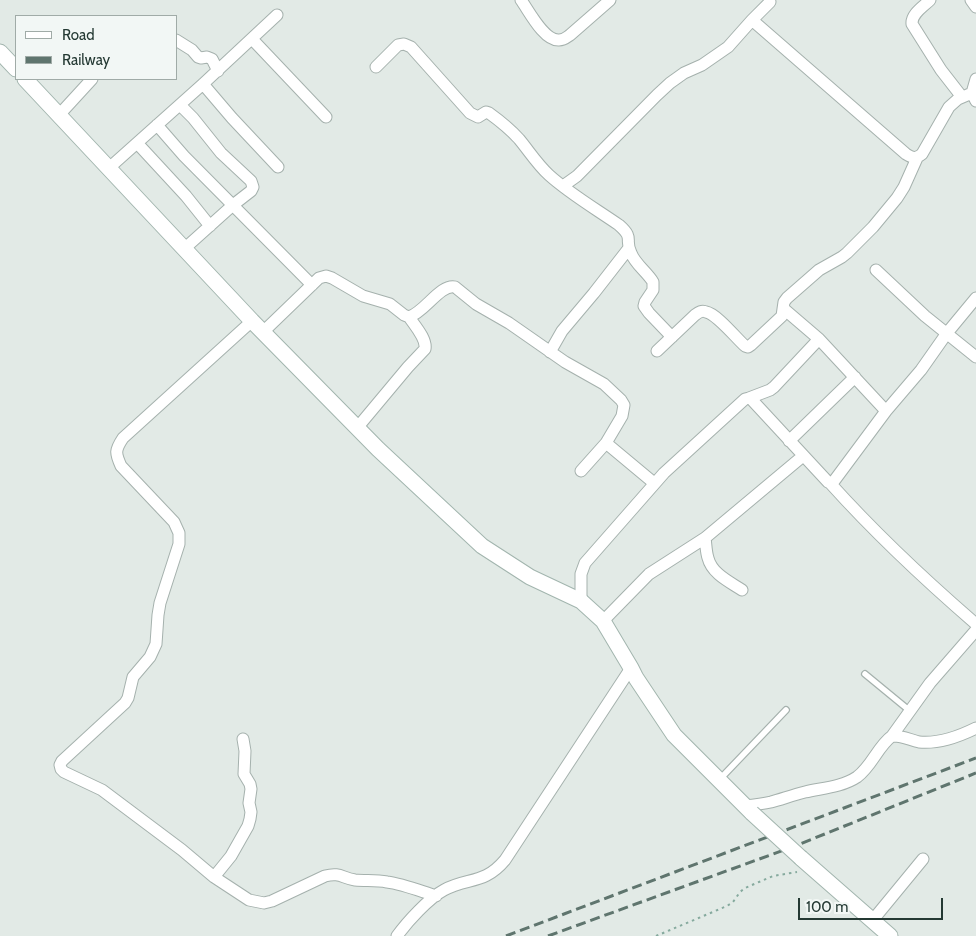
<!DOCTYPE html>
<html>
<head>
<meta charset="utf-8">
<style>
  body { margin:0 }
  #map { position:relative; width:976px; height:936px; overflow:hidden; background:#e2eae6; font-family:Cabin,sans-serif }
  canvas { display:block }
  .legend { position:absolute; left:15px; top:15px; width:162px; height:65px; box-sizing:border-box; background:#f2f7f5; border:1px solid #a0aba7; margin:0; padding:6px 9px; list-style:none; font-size:15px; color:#243933 }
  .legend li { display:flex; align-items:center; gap:10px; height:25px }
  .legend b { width:25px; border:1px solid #a0aba7 }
  .scale { position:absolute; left:798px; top:898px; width:145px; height:22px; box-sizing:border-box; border:2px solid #243933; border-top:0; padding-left:6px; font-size:15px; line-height:18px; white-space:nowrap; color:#243933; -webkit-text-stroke:4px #f2f7f5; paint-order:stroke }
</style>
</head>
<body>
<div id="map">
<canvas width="976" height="936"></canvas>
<ul class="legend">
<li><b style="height:6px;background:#fff"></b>Road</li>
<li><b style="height:6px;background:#5f756e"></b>Railway</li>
</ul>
<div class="scale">100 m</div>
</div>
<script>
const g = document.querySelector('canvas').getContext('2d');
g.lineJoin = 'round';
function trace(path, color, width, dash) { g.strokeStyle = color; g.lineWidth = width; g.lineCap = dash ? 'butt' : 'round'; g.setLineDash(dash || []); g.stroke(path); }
const lane = new Path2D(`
  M865,674L910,711
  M720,779L786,710`);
const street = new Path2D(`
  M521,0C529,11 544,41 559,40C564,40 567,37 570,35L610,0
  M930,0C923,7 911,14 912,24L941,70L962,97
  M971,0L976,7
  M752,20L906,154C912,158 916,159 922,154L949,107L958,99L972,93
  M252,39L326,117
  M176,40L192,50L198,57L201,58L207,57L212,59L218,71
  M376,67L398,45L404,44L411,47L470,113L478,117L486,112L489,113C500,121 510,129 519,139C529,151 537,164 549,175C570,194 596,209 619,225C635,239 624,239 631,253C635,264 647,272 653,282V290L645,302L644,306L649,313L672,337
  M976,79L972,93L976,101
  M203,84L232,118L278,167
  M180,105L193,118L221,153L251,181L253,187L251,191L233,205L184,249
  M59,115L92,79
  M157,125L184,156L312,285
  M137,143L186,196L210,226
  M109,168L203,84L277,15
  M563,186L577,176L657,95L670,83L684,73L702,65L728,47L752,20L770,2
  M876,270L925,316L976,357
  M784,309L819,339L886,411
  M252,321L123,438C115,450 115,453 121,466L174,522L179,533V544L160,603L158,615L156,644L150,657L133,677L128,698L125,703L62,761L60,765L61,769L64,772L102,790L182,850L214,877L249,900L264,903L272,901L325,876C340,872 342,878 355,880C366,881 376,880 387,882C403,884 420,891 436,896
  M263,332L319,278L326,276L332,278L363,296L390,304L404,315L409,317C425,312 440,284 455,287L476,304L509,323L565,362L604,384L621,400L624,405L622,416L606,443L581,471
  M657,351L695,315C699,312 702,310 706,312C717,314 736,338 745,346L748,347L751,345L782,316L784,302L787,298L819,270L842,257L847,253L873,227L897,198L904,187L917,158
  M550,352L562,331L594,293L629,248
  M749,398L770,390L774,387L819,339
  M357,428L408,367L425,349C427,339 415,326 409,317
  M789,441L855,377
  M606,443L654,483
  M830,483C875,533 925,580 976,624
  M705,538C706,544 706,552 708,558C712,574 730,582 742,590
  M581,601V574L585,563L664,473L745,399L749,398L752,400L828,482L830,483L834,481L886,411L921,370L947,333L976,298
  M603,621L649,574L705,538L803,456
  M892,736L930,683L976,630
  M744,806C753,805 762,804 771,802C782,799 793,795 805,792C822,788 842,787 857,777C872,766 878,746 892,736C901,735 910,740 919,742C939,744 958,737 976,728
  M214,877L231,856L248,826L250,819L251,812L249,803L251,789L250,784L244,774L245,751L243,739
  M872,921L923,859
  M397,936C407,922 429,898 444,890C468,877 484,885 505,860L631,668`);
const secondary = new Path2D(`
  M0,52L16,69
  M25,79L252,321L378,449L482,546L530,577L581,601L603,621L631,668L636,678L674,735L752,813
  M801,858L890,936`);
trace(lane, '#a5b1ad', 8);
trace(street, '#a5b1ad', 13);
trace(secondary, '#a2b5ae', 17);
trace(new Path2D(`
  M656,936L727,906L733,902L740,892L745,888L773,876L797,872`), '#86aa9e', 2, [2.5, 4]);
trace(lane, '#fff', 5.5);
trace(street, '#fff', 11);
trace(secondary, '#fff', 15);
trace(new Path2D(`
  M506,936L976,758
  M548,936L795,846L976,773`), '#5f756e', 3, [10, 5]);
const secondaryBridge = new Path2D(`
  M752,813L801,858`);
trace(secondaryBridge, '#a2b5ae', 17, []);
trace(secondaryBridge, '#fff', 15);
</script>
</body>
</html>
